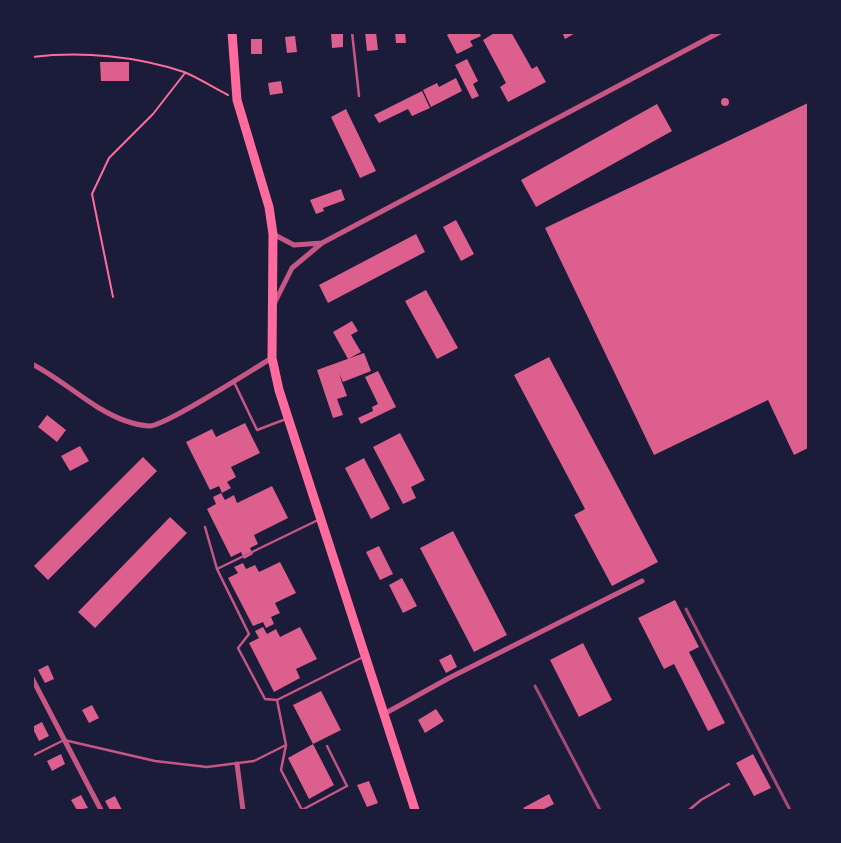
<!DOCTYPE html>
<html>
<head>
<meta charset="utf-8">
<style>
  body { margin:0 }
  #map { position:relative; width:841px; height:843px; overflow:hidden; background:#1b1b3a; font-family:Mulish,sans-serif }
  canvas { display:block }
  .frame { position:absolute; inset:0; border:34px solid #1b1b3a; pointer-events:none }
</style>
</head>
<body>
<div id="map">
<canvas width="841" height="843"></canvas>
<div class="frame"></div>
</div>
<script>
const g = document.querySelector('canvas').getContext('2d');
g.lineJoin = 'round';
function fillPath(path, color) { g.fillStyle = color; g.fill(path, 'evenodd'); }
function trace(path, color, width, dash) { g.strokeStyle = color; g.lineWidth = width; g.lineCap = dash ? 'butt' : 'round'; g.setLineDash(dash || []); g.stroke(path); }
fillPath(new Path2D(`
  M365,32H376L378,50L367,51Z
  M395,32H405L406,43H396Z
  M451,32H479L481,36L470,41L473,46L457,54L447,35Z
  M496,32H511L532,69L537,66L546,82L508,102L500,87L506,83L483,40Z
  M562,32H577L565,39Z
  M331,34H343V47L332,48Z
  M295,36L297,52L287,53L285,37Z
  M251,39H262V54H251Z
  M467,59L478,81L473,84L479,96L472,99L455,65Z
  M100,62H129V81H101Z
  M456,78L462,91L431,107L423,90L437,83L439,87Z
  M281,81L283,93L270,95L268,83Z
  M422,91L430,108L412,116L408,109L379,123L374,115Z
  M721 102a4 4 0 1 1 8 0a4 4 0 1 1-8 0Z
  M808,103V448L794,455L768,400L654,455L545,228Z
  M657,104L672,131L536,207L521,180Z
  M346,109L376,171L360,178L331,117Z
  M341,189L345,200L323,208L324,211L316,214L310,200Z
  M456,220L474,254L461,261L443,227Z
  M416,234L425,252L328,303L319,285Z
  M426,290L458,348L437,359L405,301Z
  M352,321L358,331L351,335L361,352L348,359L333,332Z
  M364,353L371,371L343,382L339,374L347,396L337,399L343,415L333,418L317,370Z
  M549,357L658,562L612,586L574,515L585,509L514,375Z
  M378,371L396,407L361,424L358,418L373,411L372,407L378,404L365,377Z
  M47,415L66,430L57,442L38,427Z
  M245,423L260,453L231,467L236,477L227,482L231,488L222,493L219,486L210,490L186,442L212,429L216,437Z
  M400,433L425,480L411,487L416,498L403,504L373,447Z
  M80,446L89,461L70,471L61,456Z
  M143,457L157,471L48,580L34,566Z
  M364,458L390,509L371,519L345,468Z
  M272,486L288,518L254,535L258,544L250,548L253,554L244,559L241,552L231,557L207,509L216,504L213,497L221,493L225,500L234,495L237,503Z
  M170,517L187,533L95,628L78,612Z
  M453,531L507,635L474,652L420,548Z
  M379,546L393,574L380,580L366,552Z
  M280,562L296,593L275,603L280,613L271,617L274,624L266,628L263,622L253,626L228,578L238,573L234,567L243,563L246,569L255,565L259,572Z
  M402,578L417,606L403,613L389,585Z
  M675,600L699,647L689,652L725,723L708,731L674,664L664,669L638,618Z
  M263,627L267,634L276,629L280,637L300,627L317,659L296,669L300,678L274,692L249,643L259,638L255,631Z
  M583,643L612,700L579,717L550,660Z
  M451,654L457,667L446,673L439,660Z
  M48,665L54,679L45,683L38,670Z
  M321,691L341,730L313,744L334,785L309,799L288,758L313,744L293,705Z
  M92,705L99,718L89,723L82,710Z
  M436,709L444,721L425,733L418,720Z
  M42,722L49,736L39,741L32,727Z
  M61,754L65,764L52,771L47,761Z
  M753,754L771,788L754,796L736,763Z
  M369,781L378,803L367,807L357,785Z
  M549,794L554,804L542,810H525L523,808Z
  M81,795L88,808L77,810L71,800Z
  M115,796L122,810H110L105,801Z`), '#dd5f8e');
trace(new Path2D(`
  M32,57C82,51 136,56 184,72C199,78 214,88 228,95
  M113,297L92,194L109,158L153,114L185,73`), '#ff6b9d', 2);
trace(new Path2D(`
  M352,32L359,96
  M234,382L257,430L286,419
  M318,520L217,569L249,634L238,648L265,699L277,700L363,657
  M205,527L217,569
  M277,700L286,745L281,770L302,810
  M32,756L64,740L155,761L207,767L254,761L286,745
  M302,810L347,786L327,746
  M689,810L701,800L729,784`), '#c65784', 2.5);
trace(new Path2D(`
  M273,234L294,245L322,243
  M275,302L292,268L322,243L720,32
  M32,364C57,377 76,394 99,408C114,417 132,425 149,426C164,427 253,369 272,358
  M32,678L101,810
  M384,714L449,678L642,581
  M237,764L243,810`), '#c65784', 5);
trace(new Path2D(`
  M232,32L237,100L269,207L273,234L272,358L279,390L415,810`), '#ff6b9d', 9);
trace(new Path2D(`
  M686,609L790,810
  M535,686L600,810`), '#a44b75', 3);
</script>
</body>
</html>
